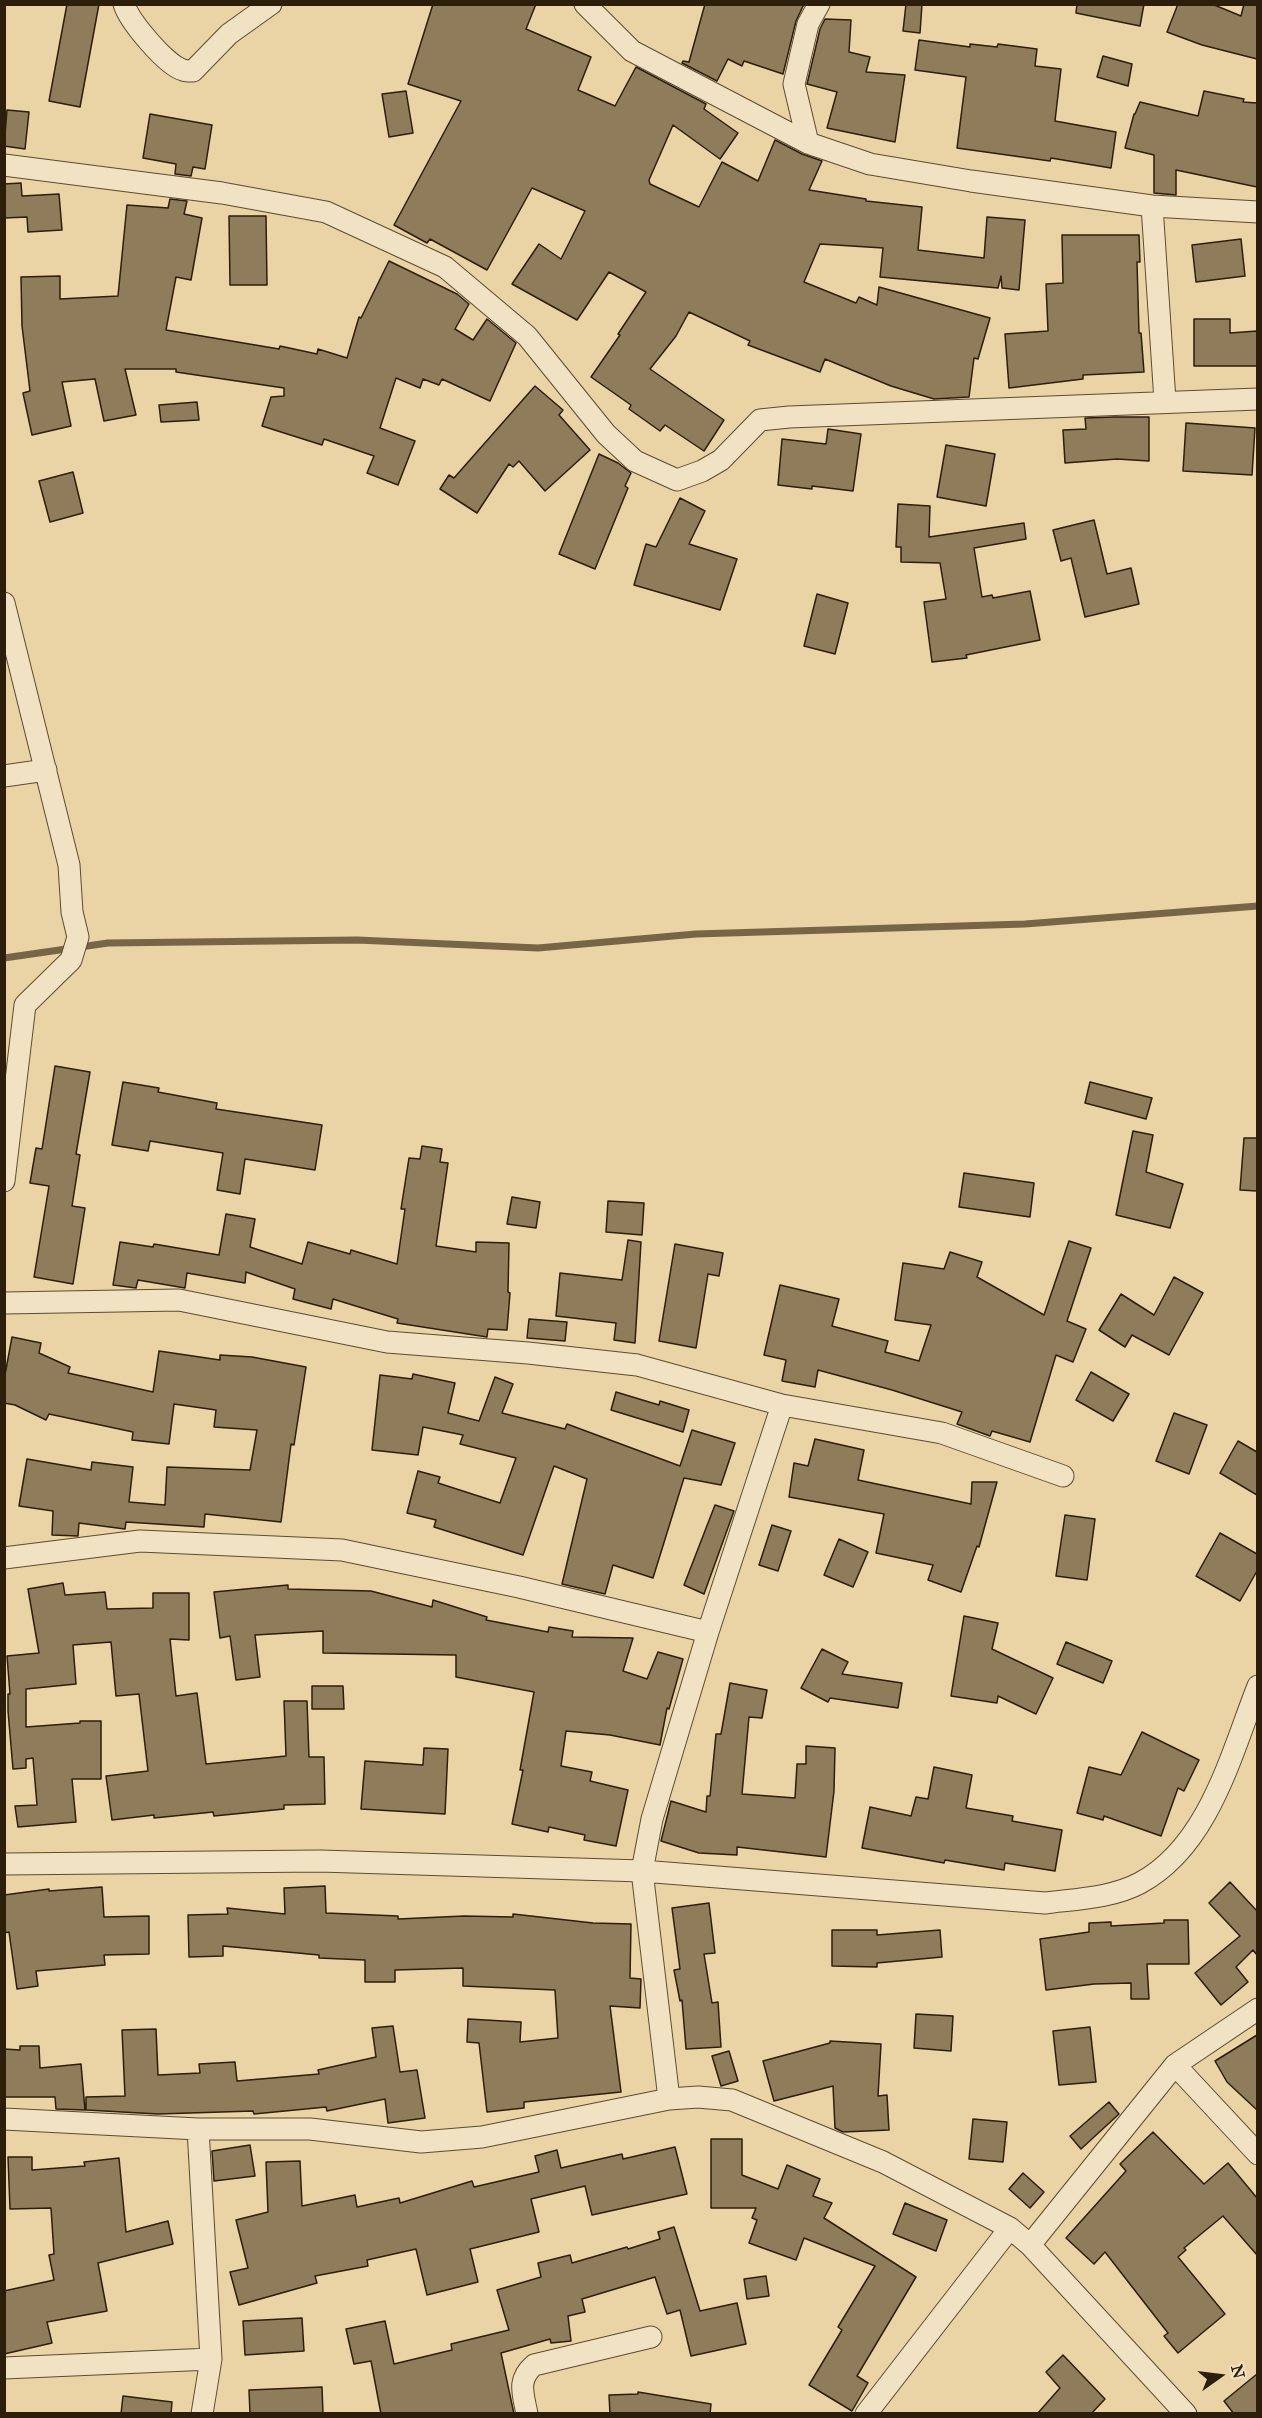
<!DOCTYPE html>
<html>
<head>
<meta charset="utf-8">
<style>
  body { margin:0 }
  #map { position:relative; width:1262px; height:2418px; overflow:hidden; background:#ead3a4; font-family:"IM FELL Great Primer",serif }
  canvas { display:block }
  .frame { position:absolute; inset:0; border:6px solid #2d1e0b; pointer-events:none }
  .north { position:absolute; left:1190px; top:2346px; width:60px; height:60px; -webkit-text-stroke:4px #f1e2c4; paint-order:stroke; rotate:76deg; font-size:16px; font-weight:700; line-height:24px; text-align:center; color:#2d1e0b }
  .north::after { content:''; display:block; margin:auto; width:21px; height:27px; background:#2d1e0b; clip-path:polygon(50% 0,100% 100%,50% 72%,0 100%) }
</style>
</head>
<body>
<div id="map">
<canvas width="1262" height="2418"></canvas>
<div class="frame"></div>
<div class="north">N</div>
</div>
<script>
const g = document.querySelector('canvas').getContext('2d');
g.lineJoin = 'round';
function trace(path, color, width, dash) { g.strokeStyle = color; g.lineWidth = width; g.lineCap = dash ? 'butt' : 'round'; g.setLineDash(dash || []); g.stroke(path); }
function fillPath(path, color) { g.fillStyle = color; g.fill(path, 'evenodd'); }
trace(new Path2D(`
  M4,958L108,943L357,940L538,948L696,934L1025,924L1258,906`), '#786548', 7);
const building = new Path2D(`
  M67,4H99L80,107L49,101Z
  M433,4H536L526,29L591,57L578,90L615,106L636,67L706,104L704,109L738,133L720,159L673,125L649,180L650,184L699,207L722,162L758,181L775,140L802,154L822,161L809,190L866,199V201L922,207L918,250L984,258L987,217L1025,220L1019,290L1002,288L1001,276L998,288L880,277L883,248L820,244L804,282L856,303L859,297L877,305L879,287L990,318L978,359L974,358L969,397L934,399L891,386L825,359L820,372L748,345L750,341L689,312L676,336L650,369L724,420L704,451L665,425L660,431L629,409L631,405L591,377L620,335L618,334L646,292L609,272L577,320L512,284L539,244L561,259L585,211L532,188L487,270L430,239L427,243L394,225L461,101L408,84Z
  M705,4H804L796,21L783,74L744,61L742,66L728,59L717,81L682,63L683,61L689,62Z
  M906,4H922L920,33L903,31Z
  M1077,4H1144L1140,26L1076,13Z
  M1178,4H1212L1241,16L1244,4H1257V59L1202,45L1167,32Z
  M825,19L851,20L849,52L870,57L866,72L905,75L895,142L827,128L837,92L807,84L820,29Z
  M919,40L970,47V44L997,47L998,44L1037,49L1035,66L1061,69L1055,121L1116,132L1111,168L1051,158L1050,161L957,148L966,77L915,70Z
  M1103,56L1132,64L1128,86L1097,77Z
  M406,91L413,133L389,137L382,94Z
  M1204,91L1244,99L1243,102L1257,103V187L1176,170V195L1154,193V155L1125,148L1134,114H1135L1140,102L1198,116Z
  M7,110L29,112L25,149L4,146Z
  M150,114L212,125L205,169L193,167L191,176L175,174L176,164L143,158Z
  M21,183L22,196L59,194L62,230L28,232L27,217L4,218V184Z
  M170,199L187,201L184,214L202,218L191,280L176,277L166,330L279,349L280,346L317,354L318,349L347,358L359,317L361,318L389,261L457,294L469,304L455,329L473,340L487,319L516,343L490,401L442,379L439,385L423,379L420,388L396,378L380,428L415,441L398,485L367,473L374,456L324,439L322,445L262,426L271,397L284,396V388L176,372V369H125L136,415L104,421L95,379L62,382L71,426L32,435L23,393L30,391L22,326L21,277L60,276V299L118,296L127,205L168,208Z
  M229,216H266L267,285H230Z
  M1062,235H1139L1140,262H1137L1139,333H1141L1144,372L1083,375V379L1009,388L1005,334L1048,331L1046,284L1063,283Z
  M1241,239L1245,276L1196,282L1192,245Z
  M1194,319H1230V333L1257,331V366H1194Z
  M535,386L563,410L559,415L590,450L545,491L519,461L513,467L509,464L477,513L440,489L449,475L454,478Z
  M197,402L199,420L161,422L159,405Z
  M1114,417H1149V461L1117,459L1065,463L1063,430L1086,429L1085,418Z
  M1186,423L1255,428L1252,475L1183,471Z
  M828,429L861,434L853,491L812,486V489L778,485L782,439L826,444Z
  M946,445L995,454L986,506L937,497Z
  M599,454L618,463L631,473L625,486L628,488L595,569L559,554Z
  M73,472L83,513L50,522L39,481Z
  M680,498L705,511L689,544L737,559L720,610L634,585L646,544L656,547Z
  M898,504L930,506L929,537L1024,523L1026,539L974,548L982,597L992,595L993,598L1030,591L1040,640L966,655L967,658L932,662L924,602L946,599L940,563L901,562V547H896Z
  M1094,520L1107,574L1131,568L1139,604L1085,617L1071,558L1061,561L1053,530Z
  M817,594L848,603L835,654L804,646Z
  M55,1066L90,1072L76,1154L80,1155L72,1206L85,1208L73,1284L34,1277L49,1186L30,1183L36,1148L42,1149Z
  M123,1082L159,1088L158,1092L217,1103L216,1109L322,1125L315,1170L245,1159L240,1194L217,1190L223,1153L150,1141L148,1151L112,1145Z
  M1090,1082L1152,1098L1146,1119L1085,1103Z
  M1133,1131L1153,1135L1146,1172L1183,1184L1170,1228L1116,1215Z
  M1244,1138H1257V1191L1240,1190Z
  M422,1146L442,1149L440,1162L448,1163L436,1246L476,1252V1242L509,1243L508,1292L510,1293L507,1330L488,1329L487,1337L397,1323L398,1319L333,1299L331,1309L293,1299L295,1289L246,1272L245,1283L187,1273L185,1288L138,1280L136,1288L113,1285L120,1242L153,1247L154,1244L219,1255L226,1214L255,1219L250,1247L302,1264L308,1242L350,1254L351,1250L397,1264L405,1209H401L409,1158L420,1159Z
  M964,1173L1034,1183L1030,1217L959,1207Z
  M512,1197L540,1202L536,1228L507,1224Z
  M608,1201L644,1203L642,1235L606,1232Z
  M628,1240L641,1242L635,1343L614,1340L616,1323L556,1316L560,1273L622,1280Z
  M1069,1241L1091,1248L1067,1321L1086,1329L1073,1362L1056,1355L1030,1442L992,1431L990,1436L957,1424L962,1412L892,1390L818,1370L815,1387L782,1381L786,1360L764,1355L780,1285L839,1299L832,1326L888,1341L885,1352L919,1361L931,1325L895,1320L903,1263L944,1269L950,1252L982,1262L977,1277L1044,1315Z
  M675,1244L723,1253L719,1276L708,1274L696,1348L659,1341Z
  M1174,1277L1203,1293L1169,1355L1132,1335L1125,1347L1099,1330L1121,1294L1154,1315Z
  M529,1319L567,1322L565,1341L527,1338Z
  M12,1337L41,1343L39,1353L70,1367L68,1373L153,1392L159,1351L220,1360V1355L252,1357L306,1367L294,1445L291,1444L281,1522L205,1514L204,1527L126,1522L125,1529L79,1523L78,1536L52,1535L53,1511L19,1506L27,1459L91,1470L92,1462L133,1467L129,1502L165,1505L167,1467L250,1470L257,1430L214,1427L216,1410L174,1404L169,1444L132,1440L133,1432L49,1414L46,1420L15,1405L4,1403V1380Z
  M1091,1372L1129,1394L1113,1421L1076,1400Z
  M413,1374L455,1383L448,1413L479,1421L495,1377L513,1384L502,1413L565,1429L567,1424L680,1466L692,1430L735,1443L721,1485L684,1478L653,1578L613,1565L605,1594L562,1584L587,1479L554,1466L523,1555L434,1527L436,1520L407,1513L418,1471L440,1477L438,1483L500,1503L516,1458L460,1444L463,1435L423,1427L418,1455L372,1450L380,1375L412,1379Z
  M616,1392L659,1405L660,1401L689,1410L683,1432L611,1410Z
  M1174,1413L1207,1425L1189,1474L1156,1461Z
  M815,1439L864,1450L858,1480L971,1504L972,1482H997L979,1547L977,1546L961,1592L928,1580L933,1565L876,1553L884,1514L789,1497L794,1463L808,1466Z
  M1238,1441L1257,1452V1495L1220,1473Z
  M715,1505L734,1511L704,1594L684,1585Z
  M1065,1515L1095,1519L1087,1580L1056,1576Z
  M772,1525L791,1531L778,1571L759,1565Z
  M1220,1533L1257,1554V1571L1240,1601L1196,1576Z
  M839,1539L868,1552L853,1587L824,1575Z
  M63,1583L65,1595L105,1592L107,1609L153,1608V1593H189V1640L170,1639L176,1696L197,1693L206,1764L286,1756L284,1701H307L309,1757H324L325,1804L284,1805V1809L214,1816L213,1812L154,1818V1815L112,1820L106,1776L148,1771L139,1694L116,1696L111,1642L73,1645L76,1684L26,1689V1727L80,1723V1721H101V1779H72L76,1822L18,1827L15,1806L37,1805L33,1758L26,1759V1768L13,1769L8,1711V1694H10L7,1656L39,1653L28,1589Z
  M288,1585V1589L371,1591L432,1607L433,1600L487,1617L486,1620L548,1632L549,1627L573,1631L572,1637L633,1638L623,1671L647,1679L658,1652L683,1659L669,1709L667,1708L660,1745L610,1735L566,1731L561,1766L592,1772L590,1781L628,1790L616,1846L584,1840L585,1835L549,1827L548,1832L512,1824L523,1770H520L534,1692L456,1677V1655L323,1653V1631L255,1635L260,1677L236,1680L230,1636L220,1638L214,1592Z
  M964,1616L998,1623L992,1649L1053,1678L1036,1714L998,1696L997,1703L951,1696Z
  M1066,1642L1112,1661L1103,1683L1057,1664Z
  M822,1649L848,1662L842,1674L902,1683L898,1708L830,1698L828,1702L801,1688Z
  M730,1683L767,1690L762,1718L749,1717L742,1794L795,1798L797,1764H806V1746L835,1748L834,1791L826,1857L737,1847V1855L699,1853L661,1841L671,1801L706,1812L707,1796H710L716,1734H721Z
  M312,1686H343L344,1709H312Z
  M1142,1732L1199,1760L1184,1791L1178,1788L1161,1836L1104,1816L1103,1820L1077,1813L1089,1767L1121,1775Z
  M424,1748L448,1749L445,1814L361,1809L365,1761L423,1765Z
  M934,1767L972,1775L966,1808L1013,1816L1012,1821L1062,1830L1055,1871L1005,1863L1004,1870L945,1860L944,1863L862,1848L870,1807L911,1816L916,1797L928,1799Z
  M1230,1882L1257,1911V1955L1253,1950L1236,1967L1248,1982L1221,2005L1195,1973L1240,1936L1209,1903Z
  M325,1886L326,1913L398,1916V1919L464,1916L513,1917V1914L593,1923L631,1924L630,1978L641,1979L640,2008L610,2006L621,2092L524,2102V2108L487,2112L479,2043L467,2042L468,2019L521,2022L520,2042L558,2038L555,1990L463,1986V1968L395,1970V1982H365V1960L319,1958V1955L223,1946V1956L189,1957L188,1915L228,1914L227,1908L285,1914L284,1888Z
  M102,1887L104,1917L149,1916V1954L104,1955L105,1965L36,1971L38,1986L17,1989L9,1932L4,1933V1895L49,1889V1891Z
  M709,1903L715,1953L704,1954L712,2003L718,2002L721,2047L686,2049L682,2000L680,2001L674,1970L680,1969L672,1908Z
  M1164,1920H1188L1189,1964H1147L1149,1999H1131V1983L1094,1984L1046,1990L1040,1939L1089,1932V1923L1111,1922V1926L1164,1923Z
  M832,1930H877V1935L940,1930L942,1957L877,1963V1967L832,1966Z
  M916,2014L953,2016L951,2051L914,2048Z
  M393,2026L400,2072L417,2070L425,2118L388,2123L385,2099L327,2111L326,2107L254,2114L253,2111L158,2114L86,2110V2097L125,2096L122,2030L156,2029L158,2075L200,2073L199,2064L235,2062L237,2081L319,2074L318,2070L376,2057L372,2028Z
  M1090,2027L1096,2082L1059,2085L1053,2031Z
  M1257,2035V2110L1227,2082L1215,2061Z
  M830,2041L881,2044L878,2096L887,2095L889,2130L843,2132L835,2128L833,2086L774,2101L763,2061L830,2043Z
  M20,2046H39L40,2068L81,2064L85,2110L56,2109L55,2097H4V2049L20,2050Z
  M729,2051L738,2081L721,2086L712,2056Z
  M1109,2102L1119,2114L1081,2149L1070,2136Z
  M973,2119L1007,2122L1003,2162L969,2159Z
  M1153,2132L1204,2184L1228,2163L1257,2198V2255L1223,2216L1184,2248L1186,2250L1178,2257L1225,2314L1178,2353L1164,2336L1168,2333L1105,2252L1094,2264L1066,2238L1126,2171L1120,2164Z
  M711,2139H742V2175L778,2189L787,2165L820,2179L813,2196L832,2203L824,2218L916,2277L857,2376L868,2383L852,2411L809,2385L842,2330L838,2327L875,2266L804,2238L796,2260L749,2243L757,2220L752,2218L756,2208H711Z
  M250,2145L255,2176L214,2181L212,2151Z
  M675,2147L687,2194L592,2215L585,2186L531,2199L539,2232L470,2249L478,2282L427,2295L416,2249L367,2260L368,2266L315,2276L317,2283L239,2305L230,2272L248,2268L236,2220L268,2212L266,2162L300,2161L302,2206L355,2195L357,2207L399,2198L400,2203L472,2181L474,2187L539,2172L535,2156L557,2150L561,2168L622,2154L623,2159Z
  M8,2157H32V2170L85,2166L84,2162L119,2158L126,2232L168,2221L173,2244L98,2263L107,2311L47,2322L52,2343L4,2354V2291L54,2280L49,2255L54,2254L51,2208L10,2209Z
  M1023,2173L1044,2192L1030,2208L1009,2189Z
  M905,2203L947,2220L936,2251L893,2234Z
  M674,2227L700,2311L737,2303L746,2344L691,2356L680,2310L667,2314L655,2277L582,2299L585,2312L568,2316L571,2341L551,2343L550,2339L501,2353L514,2414H381L371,2361L354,2364L346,2329L385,2321L394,2364L452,2350L451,2344L509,2330L497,2290L541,2277L538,2263L570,2255L572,2263L627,2247L628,2249L660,2239L658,2232Z
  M766,2276L769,2296L747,2299L744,2279Z
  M302,2318L304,2351L245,2355L243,2321Z
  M1063,2355L1105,2399L1091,2414H1037L1060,2388L1046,2372Z
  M1257,2374V2414H1234L1224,2401Z
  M322,2387L323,2414H250L249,2390Z
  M638,2392L711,2404L710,2414H610L609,2395L638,2394Z
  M123,2396L172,2402L171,2414H121Z`);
fillPath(building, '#8f7c5b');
trace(building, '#2d1e0b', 1.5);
const minor = new Path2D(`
  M124,4C129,21 166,65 183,70C186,71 190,71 193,71L229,34L271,4
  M585,4L632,51L808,143L870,164L971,181L1152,206L1258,212
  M808,143L794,84L808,24L819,4
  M4,165L222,193L326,212L445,267L527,336L606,434L635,461L677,480L702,471L721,460L760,420L789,417L1258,399
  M1152,206L1165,401
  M4,603L69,865L72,912L78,937L71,960L25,1005L4,1181
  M4,776L46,770
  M4,1303L179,1300L387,1342L528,1353L637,1365L782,1405L942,1433L1063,1476
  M4,1558L140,1541L342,1550L519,1587L708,1632
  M4,1864L320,1861L642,1871L1045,1903C1076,1899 1112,1898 1140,1883C1209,1846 1231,1754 1258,1686
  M1175,2065L1258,2154
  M669,2099L642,1871L652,1819L708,1632L782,1405
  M4,2119L198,2129H310L421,2142L482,2137L669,2099L698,2097L732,2100L883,2162L1010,2228L1030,2245L1186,2414
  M198,2129L211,2359L202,2414
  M1030,2245L1175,2065L1258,2009
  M4,2368L211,2359
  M527,2414C523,2393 517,2380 534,2365L651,2337
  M866,2414L1010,2228`);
trace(minor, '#5c4b31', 23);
trace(minor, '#f1e2c4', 21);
</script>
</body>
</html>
